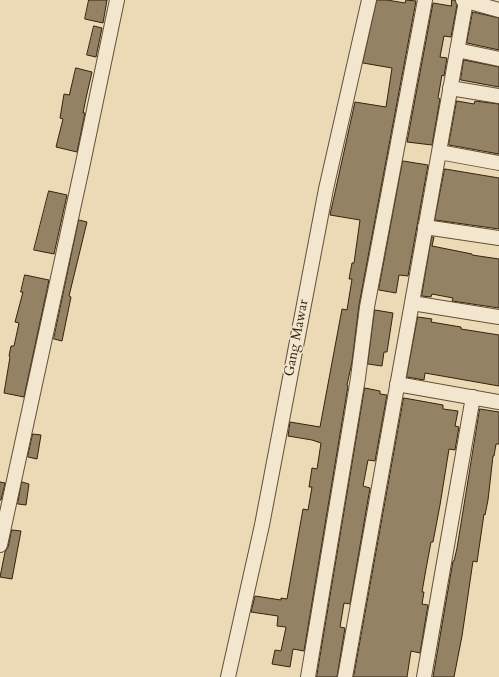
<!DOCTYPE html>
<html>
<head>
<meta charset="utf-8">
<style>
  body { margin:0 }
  canvas { display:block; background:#ecd9b5 }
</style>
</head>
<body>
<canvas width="499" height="677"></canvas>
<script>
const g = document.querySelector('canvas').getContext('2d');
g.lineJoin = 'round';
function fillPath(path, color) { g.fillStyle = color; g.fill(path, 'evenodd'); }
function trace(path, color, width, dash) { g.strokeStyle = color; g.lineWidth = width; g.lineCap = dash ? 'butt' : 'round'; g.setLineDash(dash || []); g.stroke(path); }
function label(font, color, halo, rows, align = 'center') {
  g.font = font + ' Cardo,serif'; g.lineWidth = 3; g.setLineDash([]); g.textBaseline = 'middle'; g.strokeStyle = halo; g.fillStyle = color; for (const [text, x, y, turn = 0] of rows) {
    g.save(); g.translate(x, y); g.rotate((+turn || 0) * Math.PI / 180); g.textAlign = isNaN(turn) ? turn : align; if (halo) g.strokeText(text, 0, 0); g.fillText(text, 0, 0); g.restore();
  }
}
const building = new Path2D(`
  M89,0H107L103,23L85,19Z
  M377,0H387L405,3L406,0L416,1L359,305L352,362L347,385L348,386L304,651L293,649L290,667L272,664L275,650L281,651L286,627L277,626L278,616L251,612L255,596L281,600V598L287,599L303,509L308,510L312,487H309L312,468L317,469L321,443L312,440L288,436L290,422L320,427L342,309L347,310L352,279H349L352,263H354L360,220L330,215L355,102L386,107L392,68L363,63Z
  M452,0H455L457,5L451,37L444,36L440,57L447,58L444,76L442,75L438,98L440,99L432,145L407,142L433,3L451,6Z
  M473,12L499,18V50L467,43Z
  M94,26L102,28L96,57L87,55Z
  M464,60L499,67V87L461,80Z
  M76,68L92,72L86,98L83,113H85L77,152L56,147L63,119L60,118L64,94L69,95Z
  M457,101L474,104L475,101L499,104V154L449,145Z
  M403,161L428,165L408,276L399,275L396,293L379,290Z
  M445,169L499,178V229L435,220Z
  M49,191L67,195L54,254L34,250Z
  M79,220L87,222L69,296L71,297L62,341L54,339Z
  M432,237H434L432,246L472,254V255L499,259V308L452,301L453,298L432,294L431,297L422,296Z
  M25,275L49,280L24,397L4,393L10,357L9,356L11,346H14L19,323L15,322L23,292H21Z
  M375,310L393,313L387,352H384L382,366L368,364Z
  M418,317L432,319L431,322L461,327V329L499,335V386L425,373L424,380L407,377Z
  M365,388L380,391V394L387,395L375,461L368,460L363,486L370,488L350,604L344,603L340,627L345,628L337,677H317Z
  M404,398L443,405V409L458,411L455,426L459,427L455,450L449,449L440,505L433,542H431L426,569L422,592H424L422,604L428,605L420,653L411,651L407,677H354Z
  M480,409L499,412V444H496L494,456H493L488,500L485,515L484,514L477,562L473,561L462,636L454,677H433L453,561H454L457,548Z
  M33,434L41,435L37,459L28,457Z
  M0,482L5,483L1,500H0Z
  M22,482L29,484L26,505L18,504Z
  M12,530L21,531L12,579L0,577L5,552L8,547Z`);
fillPath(building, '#948265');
trace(building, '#34230e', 1);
const street = new Path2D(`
  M463,0L499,10
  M457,50L499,59
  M450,88L499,96
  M439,152L499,163
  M425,227L499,238
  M412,303L499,317
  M397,384L499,402
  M0,545L83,163L117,0
  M228,677L262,525L326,189L369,0
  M308,677L358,378L367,307L425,0
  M345,677L466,1
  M424,677L473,397`);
trace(street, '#625038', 16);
trace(street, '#f3e6cf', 14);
label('14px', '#34230e', '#f3e6cf', [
  ["Gang Mawar",297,338,-79]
]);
</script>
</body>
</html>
